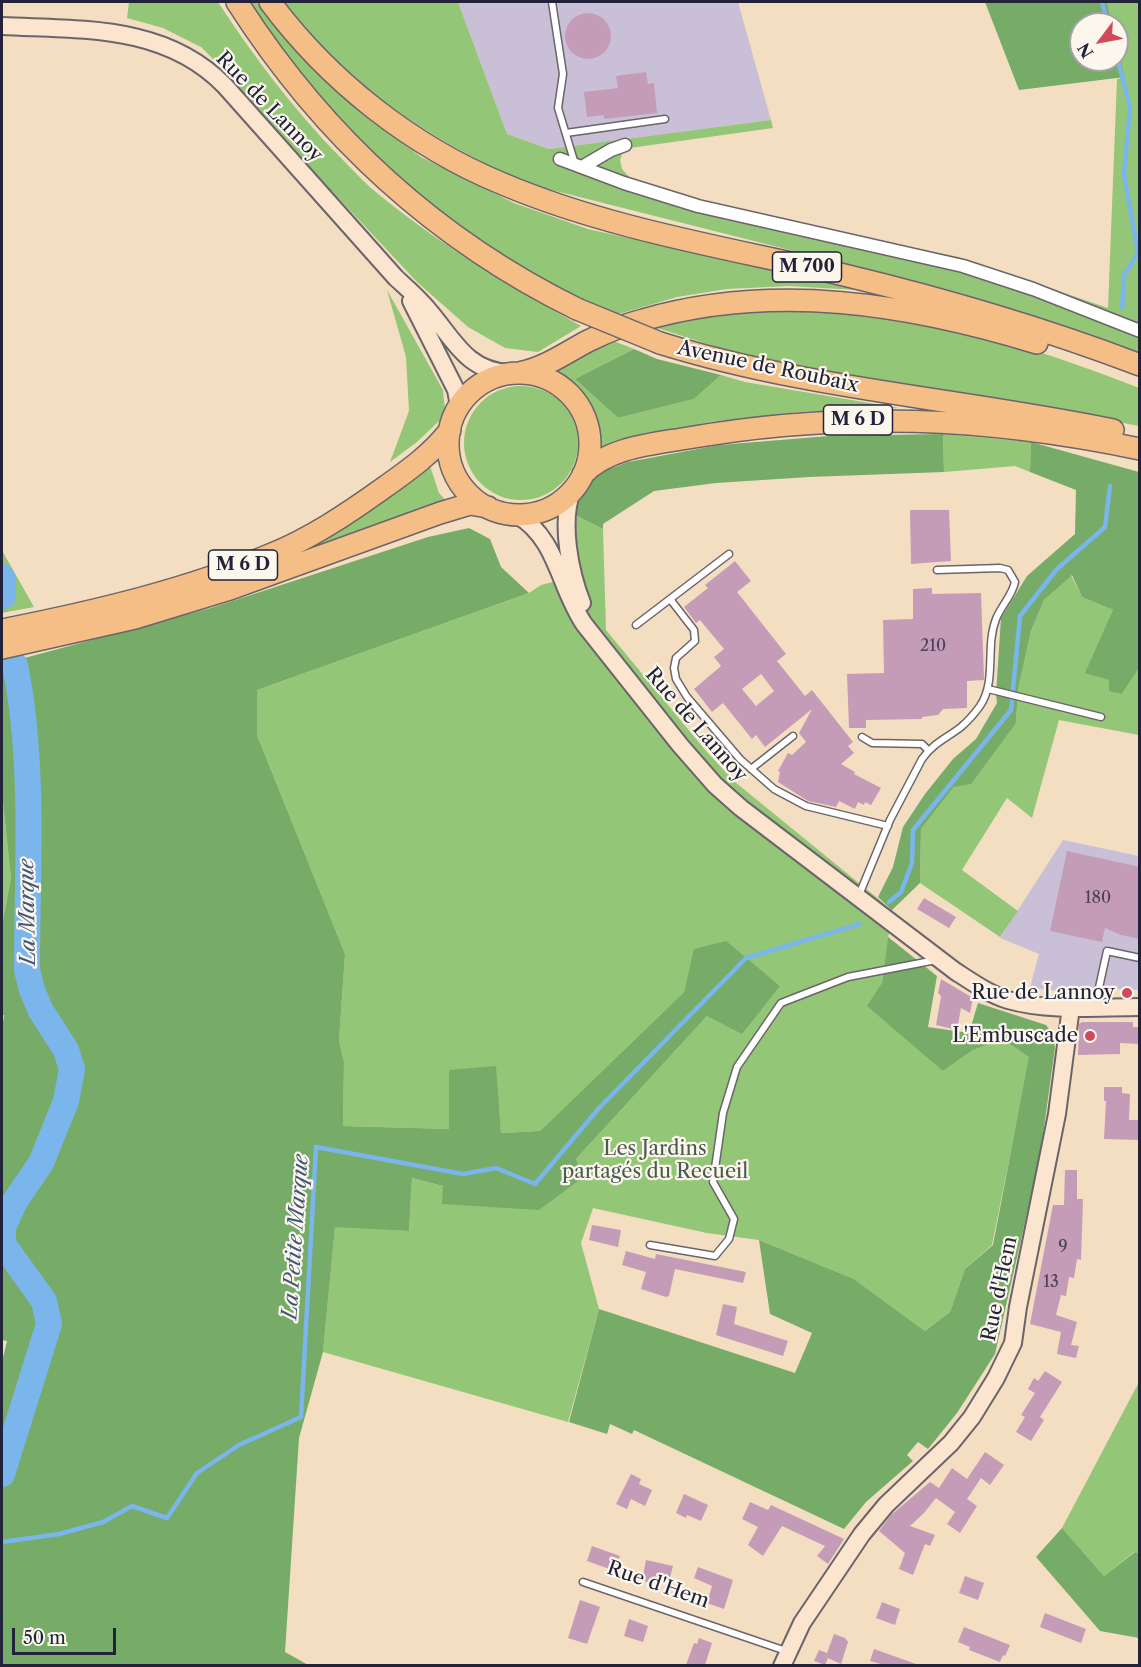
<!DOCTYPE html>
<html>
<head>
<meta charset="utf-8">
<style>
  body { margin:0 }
  #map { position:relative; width:1141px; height:1667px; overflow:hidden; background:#f3dec1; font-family:"Libre Caslon Text",serif }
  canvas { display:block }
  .frame { position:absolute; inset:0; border:3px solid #22223b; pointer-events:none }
  .north { position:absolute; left:1069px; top:12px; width:60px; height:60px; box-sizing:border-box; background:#fbf7ec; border:2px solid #a4a2a5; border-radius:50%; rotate:238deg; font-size:16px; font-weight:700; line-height:24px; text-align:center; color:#22223b }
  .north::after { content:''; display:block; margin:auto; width:21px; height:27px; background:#d1495b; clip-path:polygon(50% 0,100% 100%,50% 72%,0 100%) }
  .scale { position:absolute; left:12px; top:1628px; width:104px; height:27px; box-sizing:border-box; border:3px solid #22223b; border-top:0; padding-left:8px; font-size:18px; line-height:21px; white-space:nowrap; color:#22223b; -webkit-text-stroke:4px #fbf7ec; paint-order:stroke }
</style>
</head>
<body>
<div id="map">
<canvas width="1141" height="1667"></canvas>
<div class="frame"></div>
<div class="north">N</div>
<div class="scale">50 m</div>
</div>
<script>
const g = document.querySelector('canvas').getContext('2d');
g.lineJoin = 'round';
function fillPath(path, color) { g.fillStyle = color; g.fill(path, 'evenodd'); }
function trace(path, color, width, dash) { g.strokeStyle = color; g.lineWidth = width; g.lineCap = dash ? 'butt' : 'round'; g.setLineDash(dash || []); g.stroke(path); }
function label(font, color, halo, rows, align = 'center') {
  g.font = font + ' "Libre Caslon Text",serif'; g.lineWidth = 4.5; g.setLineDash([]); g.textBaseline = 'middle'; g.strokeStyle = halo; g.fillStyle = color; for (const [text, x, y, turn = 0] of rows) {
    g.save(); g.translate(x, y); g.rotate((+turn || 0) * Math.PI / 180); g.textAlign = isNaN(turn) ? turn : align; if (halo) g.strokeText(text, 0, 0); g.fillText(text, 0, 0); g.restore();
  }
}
fillPath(new Path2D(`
  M458,2H738L771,120L549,149L507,134Z
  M1063,840L1139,856V990L1094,988L1060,991L1030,988L1039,954L1000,938Z`), '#c9bfd7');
fillPath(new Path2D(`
  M129,2H218C254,57 293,109 339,156C349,166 360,178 371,188C435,242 508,285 581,326L538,352L505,348L468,327L417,282L329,188L226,72L201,47L163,28L127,18Z
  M249,2H257L265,15L314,68L360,110L421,157L514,203L588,229L857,290L789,286L727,289L677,297L619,314L550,285L481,247L362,147L302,79Z
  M283,2H458L507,134L549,149L771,120L773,128L630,148L622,154L620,160L622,169L631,179L645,186L671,194L780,221L959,257L1108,308L1117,79L1125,77L1117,43V24H1112L1107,2H1139V357L1099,341L964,294L536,186C513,176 490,167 469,155C398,117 331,67 283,2Z
  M387,290L443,390L445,410L440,420L417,442L390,462L409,411L406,357Z
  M734,311C784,311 834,311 885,317C972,328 1058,356 1139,388V426L1003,400L752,358L657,328L684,317Z
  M611,340L634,349L575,379L618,418L694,399L721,375L745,382L899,408L799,412L710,422L599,448C596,408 585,392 554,370Z
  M464 443a57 57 0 1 1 114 0a57 57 0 1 1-114 0Z
  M943,434L1031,442L1030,472L1015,466L944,472Z
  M429,463L439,493L448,503L279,561Z
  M571,513L603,529L606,630L706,751L735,782L892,910L882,983L943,1071L973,1050L1003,1039L1030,1057L992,1245L965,1269L950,1312L925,1331L854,1279L759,1240L707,1233L593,1208L581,1243L599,1309L568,1422L323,1352L335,1226L409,1231L412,1178L443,1186V1204L576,1159L707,1016L780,986L756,967L695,949L684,992L540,1131L501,1133L495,1066L450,1129L343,1126L344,1062L339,1041L345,954L257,735V690L529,593L541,585L580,575Z
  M2,550L4,554L34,607L2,613Z
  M1071,575L1082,597L1113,610L1109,680L1122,694L1139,668V735L1059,720L1032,818L1007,798L962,870L1018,911L1000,937L920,883L921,829L954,787L1016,723L1018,690L1031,631L1044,600Z
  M2,793L11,878L2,926Z
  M1139,1382V1553L1134,1552L1104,1576L1062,1528Z`), '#93c677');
fillPath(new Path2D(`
  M985,2H1107L1112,24H1081V60H1117V43L1125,77L1019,90Z
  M634,349L657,359L721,375L694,399L618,418L575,379Z
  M943,434L944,472L809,477L716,483L654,491L603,524V529L571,513L596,474L628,462L719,445L829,436Z
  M1031,442L1139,472V668L1122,694L1109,691V680L1085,673L1113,610L1082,597L1072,575L1044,600L1031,631L1018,690L1016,723L971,784L954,787L921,829L920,883L892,910L878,897L893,867L903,827L925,794L953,759L976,739L997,703L996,694L1001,618L1027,576L1075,534L1076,490L1030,472Z
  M469,528L490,539L501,567L529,593L257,690V735L345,954L339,1041L344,1062L343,1126L449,1129V1070L496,1066L501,1133L540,1131L684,992L694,949L726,941L780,986L742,1034L707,1016L576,1159L582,1178L539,1210L442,1204L443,1186L412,1178L409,1231L335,1227L323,1352L299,1438L285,1652L310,1666L2,1665V1362L7,1341L2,1340V1030L4,1015H2V926L11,878L2,793V664L211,608L428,537Z
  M888,937L937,976L928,1027L969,1033L978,1003L1046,1025L1053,1034L1055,1048L1040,1156L995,1354L957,1413L928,1449L918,1442L907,1455L913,1461L866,1502L844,1529L634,1430L632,1434L610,1424L607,1434L569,1422L599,1309L795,1373L812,1333L770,1314L759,1240L854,1279L925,1331L950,1312L965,1269L993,1245L1029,1057L1003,1039L973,1050L943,1071L867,1006L882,983Z
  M1062,1528L1104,1576L1135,1552L1139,1553V1638L1100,1631L1036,1557Z`), '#76ab68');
trace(new Path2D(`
  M1102,2L1108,24
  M1117,57L1130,107L1124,175L1138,253L1124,275L1122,308
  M889,902L901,892L912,863L913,830L1011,710L1020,616L1057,569L1105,527L1110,486
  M2,1542L59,1534L103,1522L132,1506L167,1518L197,1473L239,1445L301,1417L316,1147L463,1174L496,1168L535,1184L599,1108L746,958L860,924`), '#7ab6ec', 4.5);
trace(new Path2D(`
  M2,577L3,596
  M2,1474L49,1324L44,1301L3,1244V1227L15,1201L41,1163L66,1101L72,1069L66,1050L41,1011L32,990L27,970C27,869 35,765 15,665`), '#7ab6ec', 26);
fillPath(new Path2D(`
  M565 36a23 23 0 1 1 46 0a23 23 0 1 1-46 0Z
  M646,72L648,84L654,83L657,113L604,119V115L587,117L584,92L618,88L616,76Z
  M910,510H949L951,561L911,564Z
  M735,561L751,581L737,592L786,654L777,661L805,696L812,690L853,742L848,746L854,753L841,764L855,772L854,774L881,788L871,805L865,802L864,805L858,802L855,809L839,801L836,807L808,801L778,782L780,772L778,771L788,753L792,755L806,742L799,733L812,709L765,747L756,735L752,739L723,703L712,712L694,689L721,666L714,657L724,649L700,620L696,623L684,607L708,588L705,585ZM761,674L774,691L756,706L742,689Z
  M932,588V594L981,593L984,678V680L967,681V708L943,709L938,715L922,717V719L866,720V728H849L847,674L884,673L883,620L913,619V589Z
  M1067,851L1140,867V939L1121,935L1105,928L1102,942L1050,931Z
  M924,898L956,917L949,928L917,909Z
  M941,979L973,998L970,1013L961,1008L957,1030L936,1025L941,996L938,993Z
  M1082,1022H1133V1027H1140V1044L1120,1043V1054L1078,1055L1079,1024Z
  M1104,1087H1122V1093L1130,1094L1129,1120H1140V1140L1104,1139L1106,1101H1104Z
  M1065,1170H1077V1199H1083L1081,1260L1077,1259L1074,1278L1069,1277L1066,1296L1061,1295L1056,1315L1077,1322L1071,1345L1079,1346L1076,1358L1057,1354L1061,1332L1030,1324L1053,1205H1064Z
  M592,1225L621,1230L618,1247L589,1240Z
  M626,1251L655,1259L656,1254L746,1272L743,1283L675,1269L669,1296L666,1297L641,1289L646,1272L622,1265Z
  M723,1304L737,1307L734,1324L788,1341L783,1356L716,1335Z
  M1045,1371L1062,1382L1040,1417L1044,1420L1031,1441L1016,1432L1025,1417L1021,1415L1035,1393L1028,1389L1034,1378L1038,1381Z
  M985,1452L1004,1465L990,1485L981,1478L967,1499L977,1506L960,1533L947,1524L955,1512L936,1498L924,1513L910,1526L935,1535L930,1546L925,1544L913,1575L899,1569L905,1553L879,1531L891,1515L930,1482L939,1488L952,1468L967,1479Z
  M631,1474L641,1479L639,1484L652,1490L645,1506L631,1499L627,1509L616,1504Z
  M684,1494L708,1505L701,1521L687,1515L686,1518L676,1513Z
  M750,1502L768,1510L771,1505L844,1539L828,1564L817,1556L825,1546L782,1526L763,1556L748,1545L758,1527L742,1519Z
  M592,1546L620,1556L615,1571L587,1561Z
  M646,1560L673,1566L669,1581L655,1578L654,1583L642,1581Z
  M698,1567L733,1580L724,1609L707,1603L712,1586L694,1578Z
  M965,1576L984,1583L978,1600L959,1593Z
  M580,1600L600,1607L587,1644L568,1638Z
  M882,1602L900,1609L895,1625L876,1618Z
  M1045,1613L1086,1629L1081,1643L1040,1627Z
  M629,1619L648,1626L643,1642L624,1636Z
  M964,1627L1010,1645L1005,1656L1003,1655L1000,1662L969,1650L970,1647L958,1642Z
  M834,1634L845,1638L848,1642L841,1664L828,1658L825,1665L814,1661L819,1650L827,1653Z
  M699,1638L712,1643L705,1665H686L694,1643L697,1644Z
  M874,1649L916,1664V1665H884L870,1661Z`), '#c59cb7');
const lane = new Path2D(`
  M552,2L563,74L558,108L575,164
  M566,133L665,119
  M670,599L694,630L695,641L676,658L674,668L676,679L687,697L740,759L774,789L806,806L888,826
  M636,625L729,554
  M988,689L1101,717
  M862,737L872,743L922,744L928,750
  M751,769L793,736
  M859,895L890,820L922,759C932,744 947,738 961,727C968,721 975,713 980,706C997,681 985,647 996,619C1001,606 1012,596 1015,582L1008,570L1000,568L937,570
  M1095,1006L1107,951L1140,958
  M650,1245L715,1256L729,1239L734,1219L713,1182L723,1113L737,1067L781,1003L848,977L936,960
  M583,1582L786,1651`);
const street = new Path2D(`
  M560,159L624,183L698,206L963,266L1033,289L1140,331
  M582,167L611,150L625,145`);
const secondary = new Path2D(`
  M2,26C81,30 165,24 225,86L396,278C408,289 420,299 430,312C454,340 467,371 509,373
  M411,301L456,390L459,406
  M572,491C560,523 570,572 582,603
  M517,515C557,538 559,587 584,624L680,745L715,785L741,808L955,971C972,982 989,994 1008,1000C1050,1012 1097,1007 1140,1007
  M782,1666L802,1623L862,1534L886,1505L951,1443L972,1417L996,1378L1013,1343L1018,1307L1057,1114L1071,1007`);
const highway = new Path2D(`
  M237,2C322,135 435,239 577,309
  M270,2C329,81 411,146 503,184C612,230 730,248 844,275C944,299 1043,328 1140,365
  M660,343C807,389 963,399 1113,430
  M519,373C545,368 565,353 588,341C606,332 624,325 643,320C774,282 909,304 1037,343
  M448 444a71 71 0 1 1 142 0a71 71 0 1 1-142 0Z
  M583,474C609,447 653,444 688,438C843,411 986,417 1140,449
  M2,630C93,612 187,590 272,554C311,538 347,514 382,489C406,472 432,454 450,430
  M2,648L135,618L230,589L440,513L470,504L488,507`);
trace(lane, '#6b646a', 9);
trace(street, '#6b646a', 15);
trace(secondary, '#6b646a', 20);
trace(highway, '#6b646a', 24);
trace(lane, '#fff', 6);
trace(street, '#fff', 12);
trace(secondary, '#fbe5cf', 16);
trace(highway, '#f6be87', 21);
const highwayBridge = new Path2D(`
  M577,309L660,343`);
trace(highwayBridge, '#6b646a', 24, []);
trace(highwayBridge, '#f6be87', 21);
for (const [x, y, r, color] of [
  [1127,993,6,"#d1495b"],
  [1090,1036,6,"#d1495b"]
]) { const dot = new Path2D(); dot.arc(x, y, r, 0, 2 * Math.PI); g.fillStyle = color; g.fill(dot); trace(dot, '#fbf7ec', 2); }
label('16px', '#4b405a', null, [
  ["210",933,646],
  ["180",1098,898],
  ["9",1063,1247],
  ["13",1051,1282]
]);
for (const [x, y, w] of [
  [807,267,69],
  [858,420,69],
  [243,565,69]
]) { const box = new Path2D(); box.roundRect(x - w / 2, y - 15, w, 30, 4.5); g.fillStyle = '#fbf7ec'; g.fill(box); trace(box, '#22223b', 1.5); }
label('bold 18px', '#22223b', null, [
  ["M 700",807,267],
  ["M 6 D",858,420],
  ["M 6 D",243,565]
]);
label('20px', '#22223b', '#fbf7ec', [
  ["Rue de Lannoy",269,107,46],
  ["Avenue de Roubaix",768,367,12],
  ["Rue de Lannoy",696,725,49],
  ["Rue d'Hem",1000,1289,-78],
  ["Rue d'Hem",658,1585,19]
]);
label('20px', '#22223b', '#fbf7ec', [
  ["Rue de Lannoy",1115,993],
  ["L'Embuscade",1078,1036]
], 'right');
label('20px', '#4a5b50', '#fbf7ec', [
  ["Les Jardins",655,1149],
  ["partagés du Recueil",655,1172]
]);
label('italic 21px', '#415679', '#fbf7ec', [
  ["La Marque",28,912,-91],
  ["La Petite Marque",296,1237,-86]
]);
</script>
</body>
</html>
